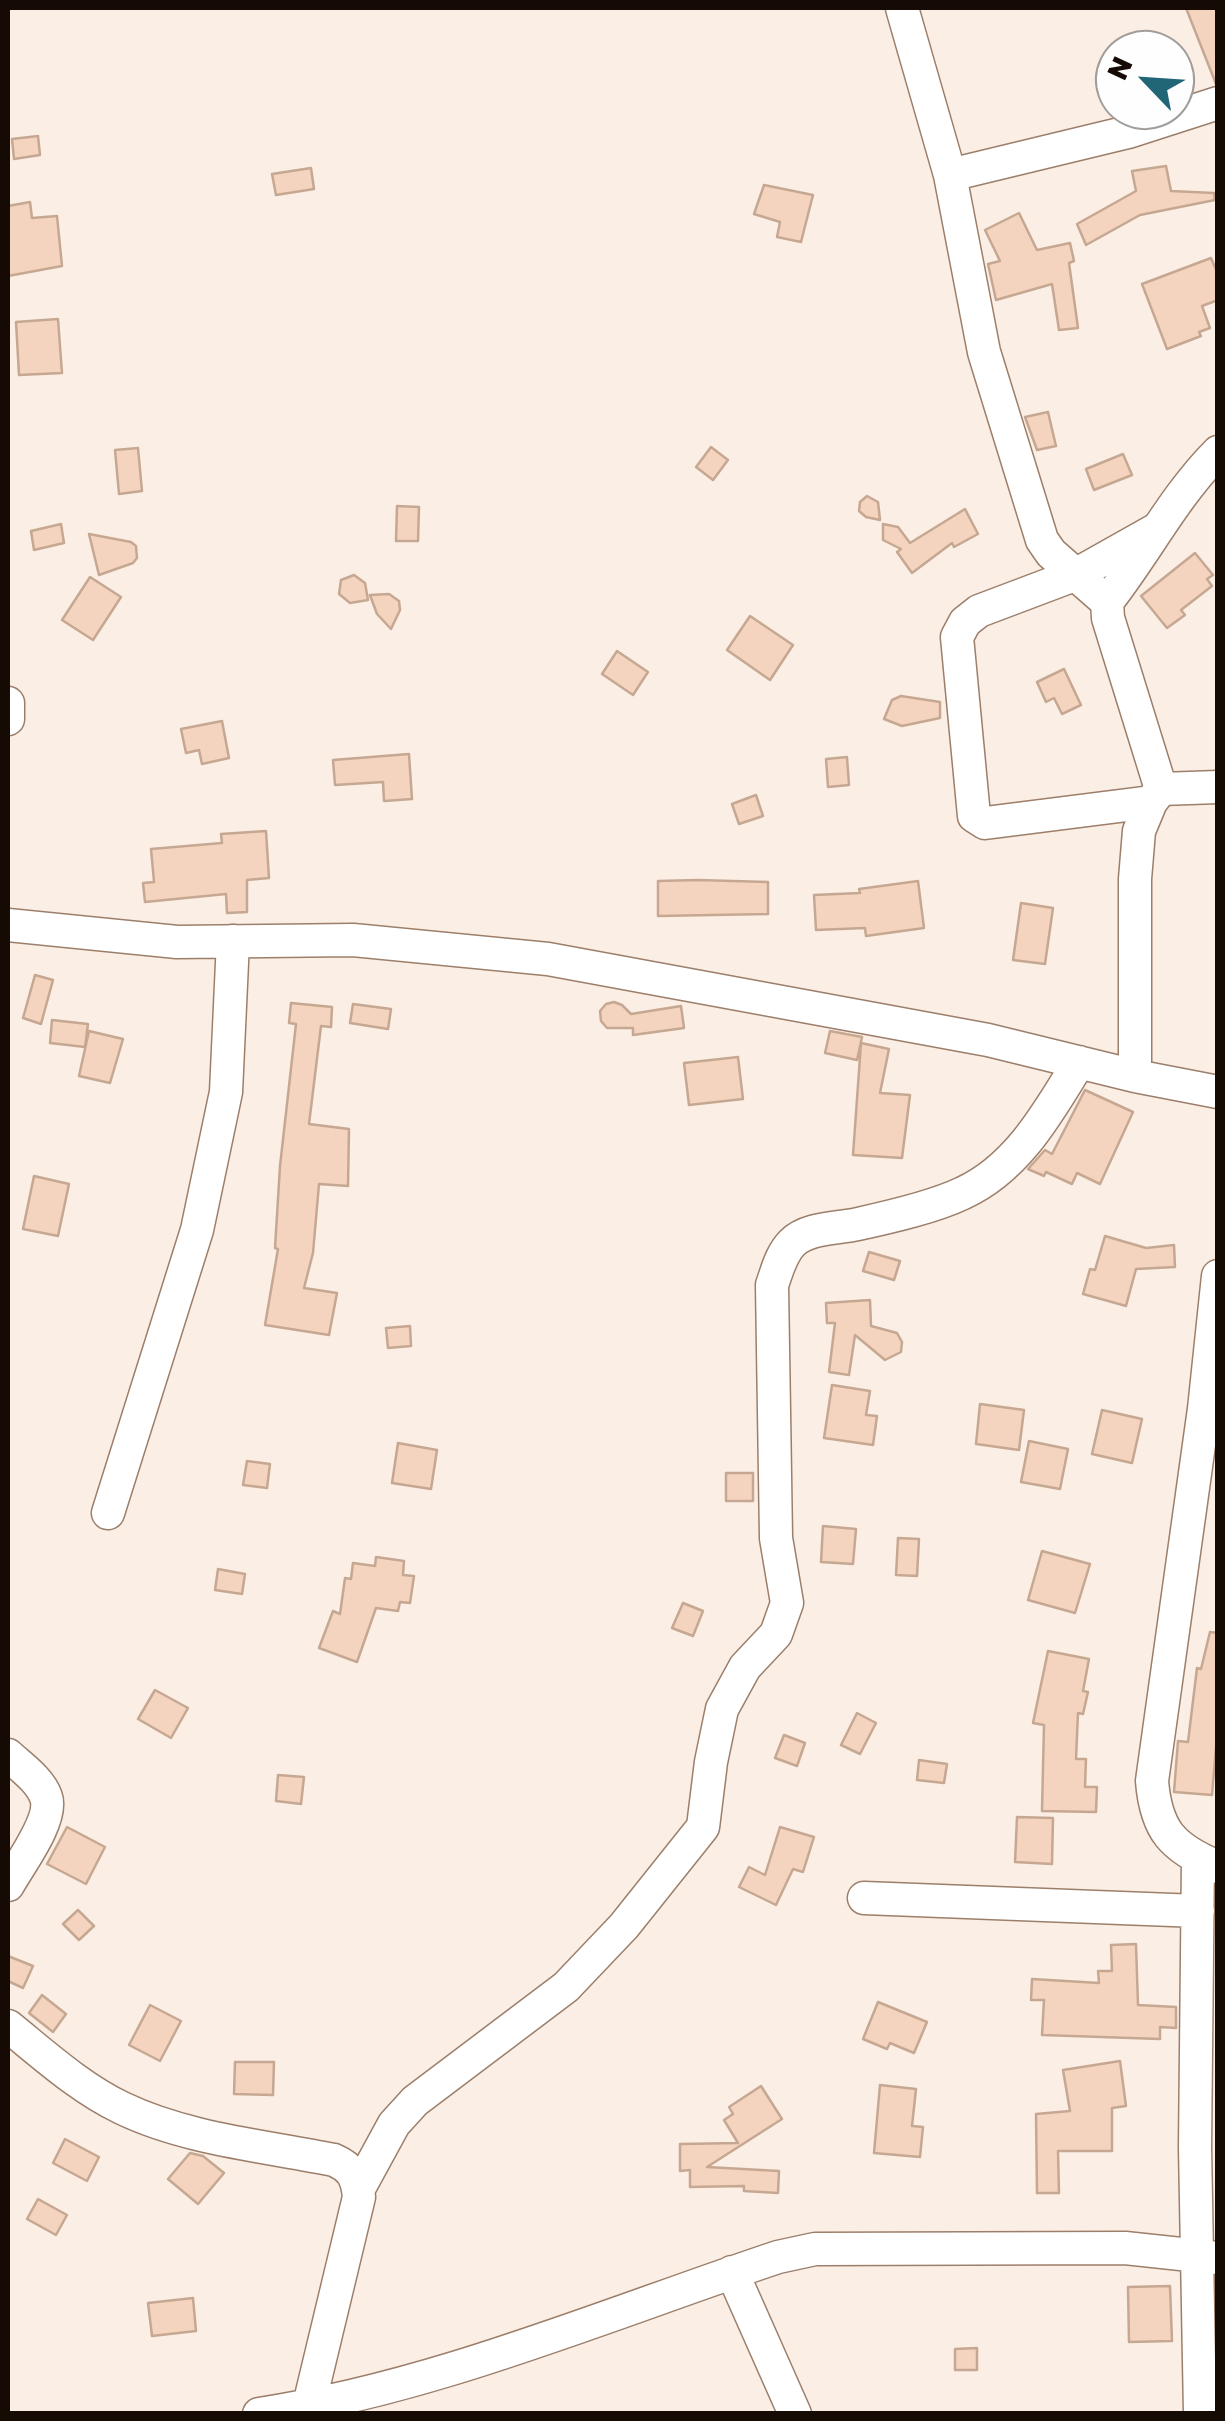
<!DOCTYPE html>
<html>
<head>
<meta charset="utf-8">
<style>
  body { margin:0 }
  #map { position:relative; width:1225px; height:2421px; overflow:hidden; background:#fbeee5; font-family:"Golos Text",sans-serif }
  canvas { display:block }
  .frame { position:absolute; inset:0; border:10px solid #150b04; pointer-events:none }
  .north { position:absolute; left:1095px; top:30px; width:100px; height:100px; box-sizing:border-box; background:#fefefe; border:2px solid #a19d9a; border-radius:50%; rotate:295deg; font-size:28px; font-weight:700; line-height:40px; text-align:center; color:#150b04 }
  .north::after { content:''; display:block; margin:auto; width:35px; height:45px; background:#216677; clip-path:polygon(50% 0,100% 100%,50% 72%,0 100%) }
</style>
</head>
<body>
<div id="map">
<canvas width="1225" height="2421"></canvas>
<div class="frame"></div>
<div class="north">N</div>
</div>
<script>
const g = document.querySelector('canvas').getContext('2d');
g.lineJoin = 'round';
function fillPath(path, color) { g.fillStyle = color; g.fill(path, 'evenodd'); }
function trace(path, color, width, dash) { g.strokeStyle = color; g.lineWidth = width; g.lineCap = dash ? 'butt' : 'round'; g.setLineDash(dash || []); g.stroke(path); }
const building = new Path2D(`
  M1186,8H1218V83L1216,84Z
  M38,136L40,155L14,159L12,139Z
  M1166,166L1171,191L1214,193L1215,200L1140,215L1086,245L1077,224L1136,191L1132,171Z
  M311,168L314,189L276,195L272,174Z
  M764,185L813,195L801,242L777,237L780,222L754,214Z
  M30,202L32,218L57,216L62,266L8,276V206Z
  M1019,213L1037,250L1070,243L1074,261L1069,263L1078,328L1059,330L1052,284L996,300L988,264L1000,261L985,230Z
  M1211,258L1218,274V300L1202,306L1210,328L1199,332L1201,336L1167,349L1142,284Z
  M58,319L62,373L19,375L16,322Z
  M1048,412L1056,446L1037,450L1025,417Z
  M711,447L728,460L713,480L696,467Z
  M138,448L142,491L119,494L115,450Z
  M1123,454L1132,475L1094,490L1086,469Z
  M867,496L878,502L880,520L866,517L859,511L860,502Z
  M397,506L419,507L418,541H396Z
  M965,509L978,534L954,547L952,543L912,573L897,552L901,549L883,540V524L898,527L910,543Z
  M61,524L64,543L34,550L31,531Z
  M89,534L131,542L136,546L137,558L133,563L99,575Z
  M1195,553L1213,575L1207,579L1212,586L1181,610L1185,615L1167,628L1141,596Z
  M354,575L365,583L368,600L350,603L339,594L341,580Z
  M90,577L121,597L93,640L62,620Z
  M370,595L389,594L399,601L400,610L391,629L377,614Z
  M750,616L793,645L770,680L727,650Z
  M617,651L648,672L633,695L602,674Z
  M1064,669L1081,705L1062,714L1054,698L1046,702L1037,682Z
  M901,696L940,702V718L902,726L884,719L892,700Z
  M222,721L229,758L202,764L199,750L186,753L181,729Z
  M409,754L412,799L384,801L383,782L335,785L333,760Z
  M847,757L849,785L828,787L826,759Z
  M756,795L763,816L739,824L732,804Z
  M266,831L269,878L247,880V912L227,913L226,894L145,902L143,883L154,882L151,849L222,843L221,834Z
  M698,880L768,882V914L658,916V881Z
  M918,881L924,928L866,936L865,928L816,930L814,895L860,893L859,889Z
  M1021,903L1053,908L1045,964L1013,960Z
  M35,975L53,980L41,1024L23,1018Z
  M614,1002L622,1005L631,1014L681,1006L684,1028L633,1035V1028H607L601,1021L600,1011L606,1004Z
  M291,1003L332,1007L331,1027L321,1026L309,1124L349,1129L348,1186L319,1184L313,1253L304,1288L337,1293L329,1335L265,1325L278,1249L275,1248L280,1166L296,1024L289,1023Z
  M353,1004L391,1009L388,1029L350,1023Z
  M52,1020L88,1024L85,1047L50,1043Z
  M89,1031L123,1039L110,1083L79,1076Z
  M830,1031L862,1037L857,1060L825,1053Z
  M861,1043L889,1049L880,1093L910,1095L902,1158L853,1155Z
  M738,1057L743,1099L689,1105L684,1063Z
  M1085,1090L1133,1112L1100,1184L1077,1173L1072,1184L1046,1172L1044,1176L1028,1169L1045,1150L1052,1154Z
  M34,1176L69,1184L58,1236L23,1229Z
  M1105,1236L1146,1248L1174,1245L1175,1267L1136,1269L1126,1306L1083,1294L1090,1269L1095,1270Z
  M869,1252L900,1261L894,1280L863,1271Z
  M870,1300L871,1326L897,1333L902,1342L901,1352L885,1360L855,1335L849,1375L829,1372L835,1323H827L826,1303Z
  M410,1326L411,1346L388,1348L386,1328Z
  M832,1385L870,1391L866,1415L877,1416L873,1445L824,1438Z
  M980,1404L1024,1410L1019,1450L976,1444Z
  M1102,1410L1142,1419L1132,1463L1092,1454Z
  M1029,1441L1068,1449L1060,1489L1021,1482Z
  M398,1443L437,1450L431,1489L392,1483Z
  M247,1461L270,1464L267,1488L243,1485Z
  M726,1473H753V1501H726Z
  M823,1526L856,1529L853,1564L821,1562Z
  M898,1538L919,1539L917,1576L896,1575Z
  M1042,1551L1090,1564L1075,1613L1028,1600Z
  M376,1557L404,1561L403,1575L414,1576L410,1603L400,1602L398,1611L376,1608L357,1662L319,1648L333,1611L340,1614L345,1578L351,1579L353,1563L375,1566Z
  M218,1569L245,1574L242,1594L215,1590Z
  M683,1603L703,1611L693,1636L672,1628Z
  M1210,1632L1218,1633V1723L1212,1795L1174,1792L1178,1741L1188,1742L1197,1668L1201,1669Z
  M1048,1651L1089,1659L1083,1691L1088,1692L1083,1714L1078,1713L1076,1759H1086L1085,1787H1097L1096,1812L1042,1811L1044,1725L1033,1723Z
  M155,1690L188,1708L171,1738L138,1719Z
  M857,1713L876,1723L860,1754L841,1745Z
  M784,1735L805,1743L797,1766L775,1758Z
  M919,1760L947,1764L944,1783L917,1780Z
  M278,1775L304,1777L301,1804L276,1801Z
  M1017,1817L1053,1818L1052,1864L1015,1862Z
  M67,1827L105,1847L86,1884L47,1864Z
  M780,1827L814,1837L803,1872L793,1869L776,1905L739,1887L749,1867L765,1875Z
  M78,1910L94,1926L79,1940L63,1924Z
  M1136,1944L1138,2005L1176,2007V2028L1160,2027V2039L1042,2035L1044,2000H1031L1032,1979L1099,1983L1098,1971H1112L1111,1945Z
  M8,1956L33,1966L23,1988L8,1981Z
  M42,1995L66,2014L53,2032L29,2013Z
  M878,2002L927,2022L914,2053L890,2043L887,2049L863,2039Z
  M150,2005L181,2021L160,2061L129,2045Z
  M1120,2061L1126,2106L1112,2108V2151H1058L1059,2193H1037L1036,2114L1070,2111L1063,2070Z
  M235,2062H274L273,2095L234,2094Z
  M880,2085L916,2089L912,2126L923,2127L920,2157L874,2153Z
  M761,2086L782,2119L707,2167L779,2171L778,2193L744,2191V2186L690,2187V2170L680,2171V2144L738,2143L724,2120L733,2114L729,2107Z
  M65,2139L99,2157L87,2181L53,2163Z
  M190,2153L203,2156L224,2173L198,2204L168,2179Z
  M38,2199L67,2215L56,2235L27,2219Z
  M1170,2286L1172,2341L1129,2342L1128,2287Z
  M193,2298L196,2331L152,2336L148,2303Z
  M977,2348V2370H955V2349Z`);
fillPath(building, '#f4d4be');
trace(building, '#c6a892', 2.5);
const minor = new Path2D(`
  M902,8L950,175L984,352L1042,540L1051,553L1107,602
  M950,175L1128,132L1218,103
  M8,703V719
  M1161,789L1108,618L1107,602C1145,554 1174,496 1218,452
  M1151,802L985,823L974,816L957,637L965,622L979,611L1077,574L1157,529
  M8,925L177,942L353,940L548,959L988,1040L1135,1076L1218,1092
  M1135,1076V879L1139,831L1151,802L1161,789L1218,787
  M1218,1276L1204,1409L1152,1781C1156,1830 1172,1848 1218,1867
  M108,1513L197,1230L226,1092L233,941
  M8,1755C21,1767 40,1780 46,1797C54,1819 19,1865 8,1885
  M1198,1859L1195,2147L1200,2414
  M864,1898L1198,1911
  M8,2026C44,2055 80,2088 122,2108C186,2139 265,2146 334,2160C352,2168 357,2177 359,2197L309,2405
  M358,2190L394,2124L415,2101L566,1987L624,1926L703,1827L711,1762L722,1709L745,1667L776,1634L787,1603L776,1538L772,1285C777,1271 781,1254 792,1243C808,1227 837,1229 858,1224C890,1217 934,1207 963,1193C1018,1168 1049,1111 1079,1062
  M732,2272L795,2414
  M259,2414C434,2388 610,2313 778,2257L815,2249L1125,2248L1218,2258`);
trace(minor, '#9c7f6a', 35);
trace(minor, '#fff', 32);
</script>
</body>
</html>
